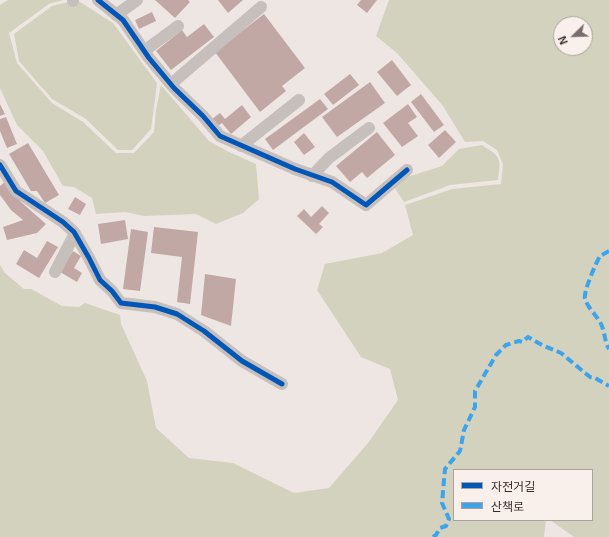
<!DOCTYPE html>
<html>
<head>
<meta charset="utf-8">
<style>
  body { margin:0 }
  #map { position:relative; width:609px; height:537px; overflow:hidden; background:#eee6e3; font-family:Helvetica,"Noto Sans KR",sans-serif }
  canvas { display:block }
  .legend { position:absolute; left:453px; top:469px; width:140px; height:52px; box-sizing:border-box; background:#faf0eb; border:1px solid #aca29e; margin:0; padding:5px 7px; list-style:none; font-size:12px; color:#382c2a }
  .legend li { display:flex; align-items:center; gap:8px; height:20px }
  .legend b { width:20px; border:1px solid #aca29e }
  .north { position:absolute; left:553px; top:16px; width:40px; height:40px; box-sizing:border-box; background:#faf0eb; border:1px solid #aca29e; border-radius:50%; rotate:247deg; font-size:11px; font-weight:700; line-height:16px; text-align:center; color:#382c2a }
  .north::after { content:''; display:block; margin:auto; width:14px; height:18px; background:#786d6b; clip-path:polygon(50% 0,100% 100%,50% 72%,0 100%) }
</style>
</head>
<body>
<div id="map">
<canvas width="609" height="537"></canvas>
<ul class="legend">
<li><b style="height:5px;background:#0057b8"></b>자전거길</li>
<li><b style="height:5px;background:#3fa3eb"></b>산책로</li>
</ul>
<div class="north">N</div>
</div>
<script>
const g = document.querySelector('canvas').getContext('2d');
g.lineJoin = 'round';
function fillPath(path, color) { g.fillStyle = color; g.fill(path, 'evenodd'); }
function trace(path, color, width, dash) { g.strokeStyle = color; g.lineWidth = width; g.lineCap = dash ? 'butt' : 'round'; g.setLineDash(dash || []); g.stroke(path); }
fillPath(new Path2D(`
  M8,0H63L49,4L9,33L17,63L52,103L83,122L116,153H134L154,132L156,110L161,85L209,141L227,151L256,164L259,199L243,213L216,224L196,214L144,216L126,212L96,214L92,198L74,187L63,186L43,151L17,125L0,88V5Z
  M77,0L113,23L157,83L151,129L132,150H118L86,119L52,99L19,61L14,34L52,6Z
  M389,0H609V537H574L550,520H592V470H454V520H546L544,537H0V265L5,273L24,289H31L62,306L79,307L85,303L120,315L121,324L147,381L156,428L189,458L233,463L294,493L329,488L368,443L398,400L390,369L361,357L317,290L325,264L382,253L413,235L405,205L452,189L501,184L503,164L497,150L483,141L465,142L443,106L397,53L376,36ZM561,24H585V48H561Z
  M482,145C501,157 501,158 498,180L450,185L404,202L394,187L407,177L442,166L459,149Z`), '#d2d2be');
fillPath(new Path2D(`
  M155,0H188L190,2L175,18Z
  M218,0H243L228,13Z
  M361,0H377L367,13L357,5Z
  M152,12L156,21L139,29L135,20Z
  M264,14L305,68L282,86L286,91L260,112L215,52Z
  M204,24L214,37L171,70L156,51L182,30L187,37Z
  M392,60L411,85L397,96L377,72Z
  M350,74L359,85L333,105L324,94Z
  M370,82L385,103L337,137L322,117Z
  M421,94L444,125L434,132L411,102Z
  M320,99L328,109L273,150L265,139Z
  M0,104L5,114L0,116Z
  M408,104L417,117L408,123L418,136L402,147L383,123Z
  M242,105L251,117L231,134L222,123L218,126L212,119L220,113L225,119Z
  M6,117L17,144L7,148L0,131V119Z
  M445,130L456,142L439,158L428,145Z
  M377,132L395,155L367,178L362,172L350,182L336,166Z
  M304,133L315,147L304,155L294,142Z
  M28,143L59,195L45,203L37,191H31L9,154Z
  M6,181L21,202L46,224L37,233L7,240L3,227L23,220L11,210L0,195V186Z
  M75,197L86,204L80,215L68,209Z
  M322,206L329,213L319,224L323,227L316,234L297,216L304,209L311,217Z
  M125,220L128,239L101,244L98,224Z
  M154,227L198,232L190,304L177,302L182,257L151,253Z
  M131,229L148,232L140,291L123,289Z
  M47,241L58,247L39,278L16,264L24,250L37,258Z
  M73,251L81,256L74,268L82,273L77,282L60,272Z
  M205,274L236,279L231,326L201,315Z`), '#c1a8a5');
trace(new Path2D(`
  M98,0L123,20L149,58L174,88L203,116L220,136L295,169L332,182L366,205L407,170
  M73,1V0
  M116,15L137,0
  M144,51L178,26
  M171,84L261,7
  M241,146L299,100
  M0,165L16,191L63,222L74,232L89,258L100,280L112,291L121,303L155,307L177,314L204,331L242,361L282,384
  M312,176L329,158L369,128
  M55,272L75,233`), '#c7bfbc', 12);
trace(new Path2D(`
  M609,251L600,256C596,263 583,292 585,299C588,308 596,315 600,322C605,330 604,341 609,349
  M433,537L436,535L440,528L446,526L449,519L442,503L445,469L460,451L464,430L475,407V391L496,355L506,345L519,341L522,342L528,337L542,345L561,353L590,377L595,378L609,386`), '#3fa3eb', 4, [8, 4]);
trace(new Path2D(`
  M98,0L123,20L149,58L174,88L203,116L220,136L295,169L332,182L366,205L407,170
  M0,165L16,191L63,222L74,232L89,258L100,280L112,291L121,303L155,307L177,314L204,331L242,361L282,384`), '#0057b8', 5);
</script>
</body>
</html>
